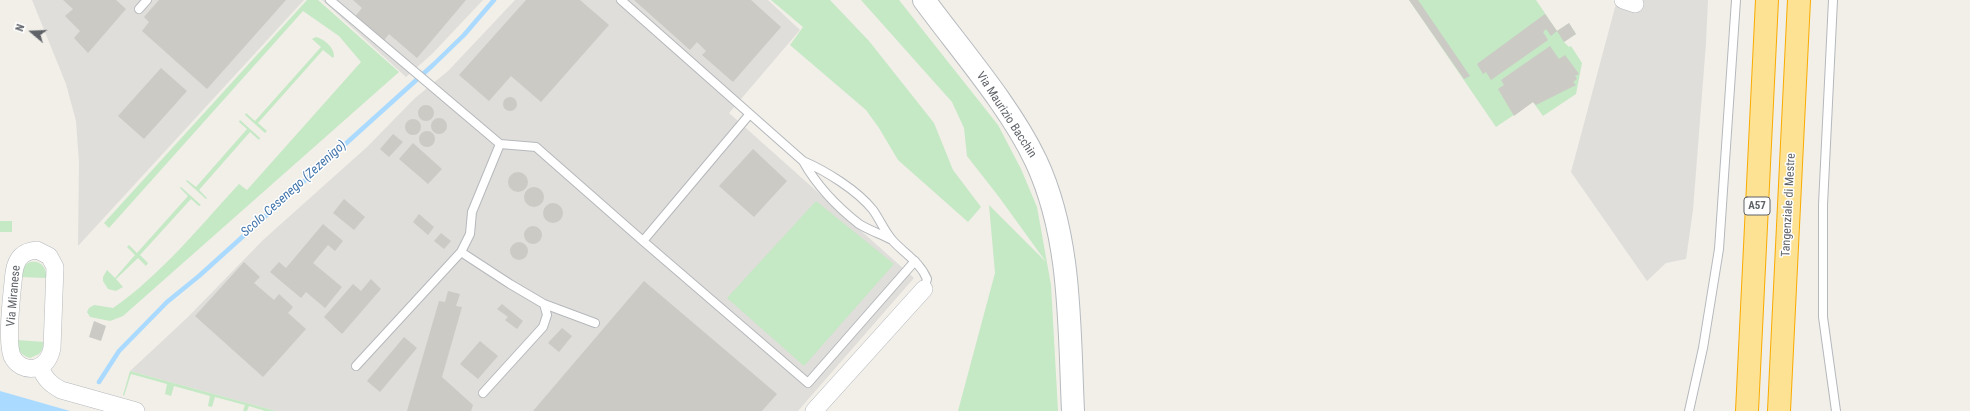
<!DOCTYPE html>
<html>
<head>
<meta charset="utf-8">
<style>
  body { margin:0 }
  #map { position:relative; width:1970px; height:411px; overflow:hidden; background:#f1efe8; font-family:"Roboto Condensed",sans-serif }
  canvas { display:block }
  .north { position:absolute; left:12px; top:12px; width:40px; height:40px; -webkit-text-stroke:3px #fff; paint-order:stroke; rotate:289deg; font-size:11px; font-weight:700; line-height:16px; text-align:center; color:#5f6368 }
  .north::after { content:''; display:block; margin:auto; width:14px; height:18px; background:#5f6368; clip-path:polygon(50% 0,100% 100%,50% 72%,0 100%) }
</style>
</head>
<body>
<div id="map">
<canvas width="1970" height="411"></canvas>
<div class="north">N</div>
</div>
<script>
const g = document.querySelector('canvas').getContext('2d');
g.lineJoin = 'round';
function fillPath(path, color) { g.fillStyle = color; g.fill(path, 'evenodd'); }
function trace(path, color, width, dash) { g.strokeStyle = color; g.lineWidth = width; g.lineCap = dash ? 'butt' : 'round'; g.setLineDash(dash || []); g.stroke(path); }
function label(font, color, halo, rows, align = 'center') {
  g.font = font + ' "Roboto Condensed",sans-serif'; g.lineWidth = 3; g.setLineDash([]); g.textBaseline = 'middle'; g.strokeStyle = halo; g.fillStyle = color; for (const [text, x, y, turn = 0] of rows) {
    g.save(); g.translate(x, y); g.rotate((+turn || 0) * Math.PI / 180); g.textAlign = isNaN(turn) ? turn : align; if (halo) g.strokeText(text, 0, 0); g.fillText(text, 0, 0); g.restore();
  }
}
fillPath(new Path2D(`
  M32,0H304L78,246L79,162L76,121L66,84Z
  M322,0H483L432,54L406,77Z
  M515,0H768L800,30L729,113L914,278L798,411H276L130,371L188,317L263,240L367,147L415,98L448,71Z
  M1617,0H1708L1706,43L1693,210L1686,259L1666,263L1647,281L1571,172Z`), '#e0deda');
fillPath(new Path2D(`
  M307,0H318L399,72L123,316L110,321L90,317L87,312L89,308L94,305L113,308C161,275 200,226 239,184L247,190L361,62L339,36L303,11L109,228L104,223Z
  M771,0H830L869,41L934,123L953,170L981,207L968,222L898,160L879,128L866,110L790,45L803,27Z
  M861,0H899L998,125L1021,169L1037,207L1051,285L1058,411H958L995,273L989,205L1046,262L999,197L967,156L964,128L952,102Z
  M1409,0H1536L1557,31L1569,23L1576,34L1564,42L1569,47L1571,46L1582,63L1576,94L1543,116L1533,102L1496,127Z
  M316,37C324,39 334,47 334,56L333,58L323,50L258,123L267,131L265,133L245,115L246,113L255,121L321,47L312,39Z
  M240,120L260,138L259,140L250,132L199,190L207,198L206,199L186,181L187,180L196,187L247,129L239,122Z
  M181,187L201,205L199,206L191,199L140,255L148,263L146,266L138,258L116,279L123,287L116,291L108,289L103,281V277L107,270L115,278L135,255L127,247L129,245L137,253L188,196L180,188Z
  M816,201L894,264L804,366L727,298Z
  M0,221H12V232H0Z
  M30,262C41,260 46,267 47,278L20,277L25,265Z
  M17,340L44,342L42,350L39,354L30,358C20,355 18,350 17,340Z
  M130,371L276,411H265L249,406L247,411H243L245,405L215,397L212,407L208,406L210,396L174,386L171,396L165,394L167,384L131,374L124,396L123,395Z`), '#c5e8c5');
fillPath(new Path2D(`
  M0,391L70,411H0Z`), '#aadaff');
trace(new Path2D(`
  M99,382L119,351L167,302L199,276L433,65L464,35L494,0`), '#aadaff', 4.5);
fillPath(new Path2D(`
  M63,0H116L126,9L88,53L74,38L80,31L65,16L73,9Z
  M159,0H286L207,89L142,31L149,22L144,17Z
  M353,0H466L417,58L389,34L382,43L353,19L362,8Z
  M526,0H580L609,25L541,102L511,76L489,101L459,75Z
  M634,0H751L781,27L733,82L702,55L706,51L697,42L690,50Z
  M1409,0H1418L1470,76L1464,79Z
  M1545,14L1557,31L1551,36L1546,29L1543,32L1548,40L1491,80L1486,72L1483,74L1477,64Z
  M1569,23L1576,34L1564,42L1557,31Z
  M1550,46L1559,59L1565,55L1579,74L1575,76L1577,79L1573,82L1576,85L1536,105L1533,102L1514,116L1498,89L1504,85L1501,80Z
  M161,68L187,91L144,139L118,116Z
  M503 104a7 7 0 1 1 14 0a7 7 0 1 1-14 0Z
  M418 113a8 8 0 1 1 16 0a8 8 0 1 1-16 0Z
  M431 126a8 8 0 1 1 16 0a8 8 0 1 1-16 0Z
  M405 127a8 8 0 1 1 16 0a8 8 0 1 1-16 0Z
  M419 139a8 8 0 1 1 16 0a8 8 0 1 1-16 0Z
  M393,134L403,142L389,157L380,149Z
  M413,143L442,169L428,184L399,159Z
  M753,149L787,181L754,217L719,186Z
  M508 182a10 10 0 1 1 20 0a10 10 0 1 1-20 0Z
  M524 197a10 10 0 1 1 20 0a10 10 0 1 1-20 0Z
  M344,199L365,217L354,230L333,213Z
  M543 213a10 10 0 1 1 20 0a10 10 0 1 1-20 0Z
  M419,214L434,227L428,235L413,222Z
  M323,224L343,241L335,251L328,245L313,263L342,287L325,308L306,292L301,298L270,272L279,262L286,268Z
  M524 235a9 9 0 1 1 18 0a9 9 0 1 1-18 0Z
  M441,233L451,241L444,249L434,241Z
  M510 251a9 9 0 1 1 18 0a9 9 0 1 1-18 0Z
  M244,262L260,277L254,283L274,300L279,294L293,307L288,313L306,329L263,377L195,316Z
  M371,279L381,289L342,334L324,317L353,284L361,291Z
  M644,281L777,394L762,411H533Z
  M448,291L460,294L456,306L462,307L442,377L473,405L471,411H407L439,301L445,302Z
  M502,304L523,321L517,329L505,320L508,317L497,309Z
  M94,321L106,326L101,341L89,337Z
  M562,328L572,336L559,352L548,343Z
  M404,337L417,348L380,392L367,381Z
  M480,341L498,356L478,379L460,364Z`), '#cccac5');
const service = new Path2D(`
  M330,0L500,144L536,147L643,241
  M621,0L803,161C826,171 857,190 873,210C880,220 885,232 893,241C905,254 920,262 927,279L924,289
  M1833,0L1823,205V317L1836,411
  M139,9L147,0
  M749,115L643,241L808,383L915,261
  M803,161C817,186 836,206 859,224C869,230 880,234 890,239
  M461,252L510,284L544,304L547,315L543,327L483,393
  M544,304L595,323
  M356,366L461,252L470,234L472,212L500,144
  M1689,411L1703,348L1719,249L1736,0`);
const minor = new Path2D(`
  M1623,0L1635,4
  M37,250L49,256L55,267L52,348C50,358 45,366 35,368C26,370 16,365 12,356C6,340 12,292 14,273C16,258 23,251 37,250Z
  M40,367C45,379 50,384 61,390L136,411
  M814,411L924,289`);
const secondary = new Path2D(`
  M924,0C960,49 1010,106 1036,161C1072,238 1069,328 1073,411`);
const motorway = new Path2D(`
  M1747,411L1767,0
  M1779,411L1799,0`);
trace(service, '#b5b8bc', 10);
trace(minor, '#b5b8bc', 18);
trace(secondary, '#b6babf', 24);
trace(motorway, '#f9ab00', 24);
trace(service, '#fff', 8);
trace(minor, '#fff', 17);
trace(secondary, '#fff', 22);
trace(motorway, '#fde293', 22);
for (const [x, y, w] of [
  [1757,206,26]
]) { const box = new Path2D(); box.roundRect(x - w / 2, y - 9, w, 18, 3); g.fillStyle = '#fff'; g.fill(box); trace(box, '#5f6368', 1); }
label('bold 11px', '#5f6368', null, [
  ["A57",1757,206]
]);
label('12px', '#5f6368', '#fff', [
  ["Via Maurizio Bacchin",1006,115,57],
  ["Tangenziale di Mestre",1789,205,-87],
  ["Via Miranese",14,296,-85]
]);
label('italic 13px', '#4174aa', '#fff', [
  ["Scolo Cesenego (Zezenigo)",294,189,-42]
]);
</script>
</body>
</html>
